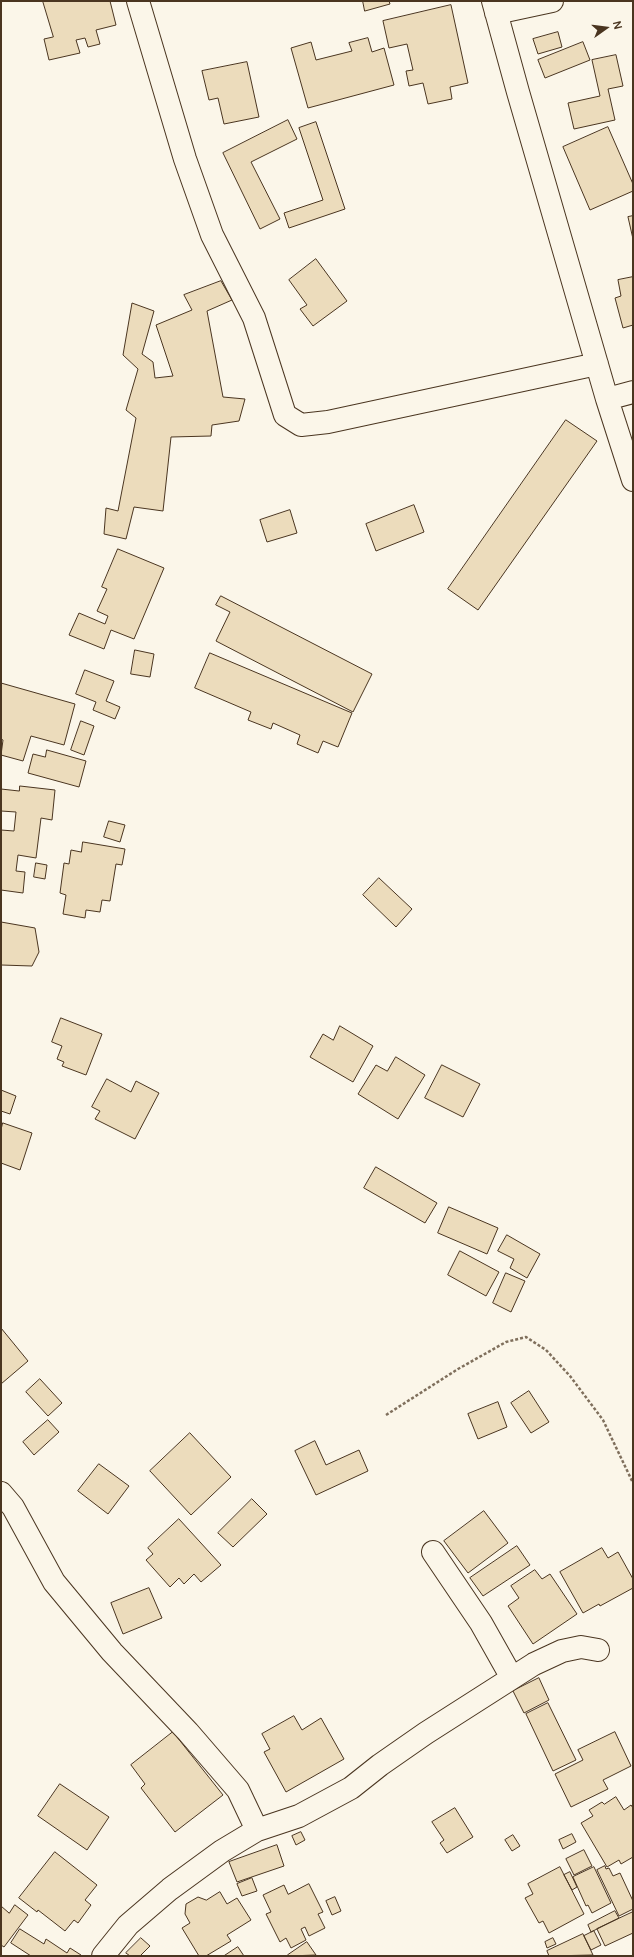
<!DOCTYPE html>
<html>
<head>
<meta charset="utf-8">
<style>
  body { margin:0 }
  #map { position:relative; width:634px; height:1957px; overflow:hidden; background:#fbf6e9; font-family:Manrope,sans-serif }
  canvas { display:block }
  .frame { position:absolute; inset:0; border:2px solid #4a3520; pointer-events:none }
  .north { position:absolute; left:586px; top:8px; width:40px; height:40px; -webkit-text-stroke:3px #fbf6e9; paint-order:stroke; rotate:76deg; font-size:11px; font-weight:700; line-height:16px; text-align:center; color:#4a3520 }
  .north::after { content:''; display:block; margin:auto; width:14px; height:18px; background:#4a3520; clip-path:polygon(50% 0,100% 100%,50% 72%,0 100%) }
</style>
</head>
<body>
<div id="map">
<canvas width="634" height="1957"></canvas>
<div class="frame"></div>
<div class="north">N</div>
</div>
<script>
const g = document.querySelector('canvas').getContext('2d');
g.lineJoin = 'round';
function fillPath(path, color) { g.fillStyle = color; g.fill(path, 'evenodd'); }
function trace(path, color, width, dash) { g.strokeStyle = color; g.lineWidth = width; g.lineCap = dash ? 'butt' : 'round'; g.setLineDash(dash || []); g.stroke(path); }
const building = new Path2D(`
  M43,1H110L116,25L96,30L100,44L88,47L85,38L76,40L80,53L49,60L44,39L53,37Z
  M363,1H389L390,4L365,11Z
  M451,5L468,83L450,87L452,99L428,104L423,83L409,86L406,71L413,70L407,44L389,48L383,21Z
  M558,32L562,47L538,54L533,39Z
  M368,38L372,52L384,48L394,85L308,108L291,48L311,42L316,60L352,51L349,43Z
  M583,42L590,60L545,78L538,60Z
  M616,55L623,86L608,89L615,120L574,129L568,103L600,96L592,60Z
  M247,62L259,117L224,124L218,98L209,100L202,71Z
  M288,120L297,139L251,162L280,219L260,229L223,153Z
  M316,122L345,209L289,228L284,213L323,200L299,128Z
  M608,127L633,184V191L590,210L563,147Z
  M633,216V239L628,217Z
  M316,259L347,301L313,326L300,309L307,305L289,280Z
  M633,277V325L623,328L615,298L621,296L618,280Z
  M221,281L232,300L207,311L223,397L245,399L239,421L212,425L211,436L171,437L163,511L134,507L126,539L104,534L106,508L118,511L136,418L126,410L138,369L123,355L132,303L154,311L142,354L153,362L155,378L173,376L156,325L192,310L184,295Z
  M566,420L597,441L478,610L448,589Z
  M414,505L424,532L376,551L366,524Z
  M290,510L297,533L267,542L260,520Z
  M118,549L164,568L134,639L111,630L104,649L69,635L79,613L105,624L108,616L97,611L107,589L102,587Z
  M221,596L372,674L353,712L216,641L230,612L216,605Z
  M135,650L154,654L150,677L131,674Z
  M210,653L352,713L338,747L323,741L318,753L297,744L300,735L273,723L271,729L248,720L251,712L195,688Z
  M85,670L114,681L106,701L120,707L115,719L93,710L96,702L76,694Z
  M1,683L75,704L64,745L31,736L23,761L1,755L3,740L1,739Z
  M81,721L94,726L84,755L71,750Z
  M47,750L86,761L79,787L28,773L33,754L45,757Z
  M20,786L55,790L52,820L41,818L36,858L18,855L16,871L25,872L23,893L1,890V830L14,831L16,812L1,811V789L19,791Z
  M109,821L125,825L120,842L104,837Z
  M83,842L125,849L122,865L116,864L110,901L102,900L100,912L86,910L85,918L63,914L66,895L60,893L64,863L69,864L71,850L81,852Z
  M36,863L47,865L45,879L34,877Z
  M379,878L412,909L396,927L363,895Z
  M1,922L35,928L39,952L32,966L1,965Z
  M61,1018L102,1034L86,1075L62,1066L64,1062L57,1059L62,1046L52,1042Z
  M340,1026L373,1046L353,1082L310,1057L323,1034L333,1040Z
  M396,1057L425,1075L398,1119L358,1094L376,1065L387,1071Z
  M442,1065L480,1084L463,1117L425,1098Z
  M107,1079L131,1092L136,1081L159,1093L135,1139L95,1119L100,1111L92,1107Z
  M1,1090L16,1096L10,1114L1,1111Z
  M3,1123L32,1133L20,1170L1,1163V1130Z
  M376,1167L437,1203L425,1223L364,1188Z
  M449,1207L498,1228L487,1254L438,1233Z
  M507,1235L540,1254L527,1278L510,1268L514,1259L498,1251Z
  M460,1251L499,1272L486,1296L448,1275Z
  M506,1273L525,1281L511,1312L493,1303Z
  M1,1328L28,1361L1,1384Z
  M40,1379L62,1403L48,1416L26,1392Z
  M529,1391L549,1422L531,1433L511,1403Z
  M498,1402L507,1427L478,1439L468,1414Z
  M48,1420L59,1432L34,1455L23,1442Z
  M190,1433L231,1477L191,1515L150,1471Z
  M315,1441L326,1465L359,1450L368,1471L316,1495L295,1451Z
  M99,1464L129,1486L108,1514L78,1491Z
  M252,1499L267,1514L233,1547L218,1533Z
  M484,1511L508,1543L468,1573L444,1541Z
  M179,1519L221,1565L201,1582L194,1574L184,1584L179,1578L170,1587L146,1560L153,1554L148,1548Z
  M517,1546L530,1565L483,1596L470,1578Z
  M602,1548L608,1558L618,1552L633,1579V1588L600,1606L599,1604L583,1613L560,1572Z
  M535,1570L542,1579L550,1574L577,1614L533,1644L508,1606L519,1598L511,1586Z
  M149,1588L162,1618L123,1634L111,1603Z
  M539,1678L549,1700L524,1713L513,1691Z
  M548,1703L576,1760L553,1771L526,1714Z
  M294,1716L302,1730L321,1718L344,1759L286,1792L264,1752L270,1749L262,1734Z
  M173,1732L223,1795L175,1832L141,1788L145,1784L131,1765Z
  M615,1732L631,1766L603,1780L608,1789L571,1807L555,1774L583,1760L578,1750Z
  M60,1784L109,1817L87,1850L38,1816Z
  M616,1797L624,1810L631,1805L633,1808V1857L621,1864L619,1860L607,1867L581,1823L593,1816L589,1810L602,1802L604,1804Z
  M455,1808L473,1837L447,1853L440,1843L444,1840L432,1822Z
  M301,1832L305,1840L296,1845L292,1836Z
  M572,1834L576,1842L563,1849L559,1840Z
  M513,1835L520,1846L512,1851L505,1840Z
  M277,1845L284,1866L237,1882L229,1862Z
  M584,1850L592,1866L574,1875L566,1859Z
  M55,1852L97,1885L85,1900L91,1905L78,1923L74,1920L65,1931L38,1910L37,1912L19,1898Z
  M605,1866L606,1869L609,1868L613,1876L620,1873L633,1901V1909L619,1916L597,1870Z
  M560,1867L584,1914L549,1933L543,1921L539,1923L525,1898L533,1894L528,1884Z
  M594,1867L611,1903L592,1913L588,1905L586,1906L573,1877Z
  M570,1872L577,1887L572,1890L564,1875Z
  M252,1878L257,1891L242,1896L237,1884Z
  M309,1884L323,1912L318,1914L325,1928L309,1936L305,1927L301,1929L306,1940L291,1948L286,1938L280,1942L266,1914L271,1912L263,1895L284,1885L288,1894Z
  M220,1892L227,1904L237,1898L251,1920L227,1935L231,1941L206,1956H199L182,1928L190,1923L185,1914L186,1904L198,1897L206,1900Z
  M335,1897L341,1911L332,1915L326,1901Z
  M15,1905L28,1915L4,1947L1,1945V1906L9,1913Z
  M615,1911L619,1918L591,1932L588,1925Z
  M633,1912V1933L605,1946L597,1929Z
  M20,1929L44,1944L46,1939L67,1953L70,1948L81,1955L80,1956H31L11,1943Z
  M594,1931L601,1945L591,1950L584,1936Z
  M583,1934L593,1955L549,1956L547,1951Z
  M141,1938L150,1946L140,1956H130L126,1953Z
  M553,1938L556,1944L547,1948L545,1942Z
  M307,1942L316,1955L289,1956L288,1955Z
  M238,1947L244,1956H224Z`);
fillPath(building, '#ecdcbc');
trace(building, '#4a3520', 1);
const minor = new Path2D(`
  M138,1L185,159L212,235L254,318L285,415L301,425L328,422L597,364
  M493,1L518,92L607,399L633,480
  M496,13L552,1
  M607,399L633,392
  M1,1493L13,1507L54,1582L112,1652L188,1732L238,1790L257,1830
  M433,1552L481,1623L512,1678
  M103,1956L128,1925L170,1889L222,1851L257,1830L299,1816L351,1788L380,1765L426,1733L534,1664L562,1651L581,1647L598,1650`);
trace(minor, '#4a3520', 24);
trace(new Path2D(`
  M386,1415L458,1369L506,1342L526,1337L546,1350L570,1376L603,1420L633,1483`), '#7f6f5c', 2.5, [3, 2]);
trace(minor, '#fbf6e9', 22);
</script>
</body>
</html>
